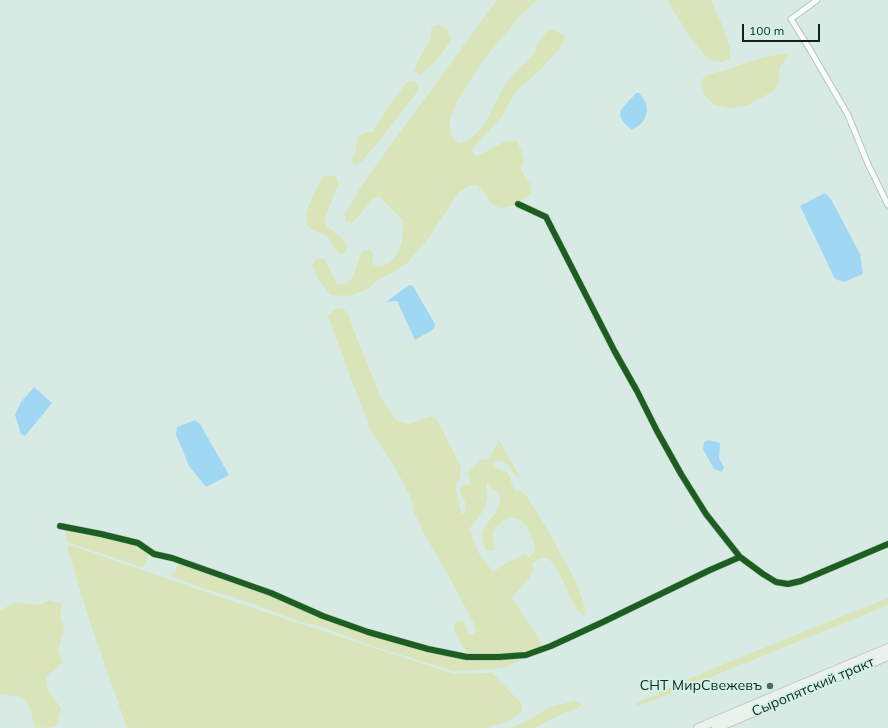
<!DOCTYPE html>
<html>
<head>
<meta charset="utf-8">
<style>
  body { margin:0 }
  #map { position:relative; width:888px; height:728px; overflow:hidden; background:#d8eae4; font-family:Mulish,sans-serif }
  canvas { display:block }
  .scale { position:absolute; left:742px; top:24px; width:78px; height:18px; box-sizing:border-box; border:2px solid #14211d; border-top:0; padding-left:5px; font-size:12px; line-height:14px; white-space:nowrap; color:#14211d; -webkit-text-stroke:3px #d0f2e7; paint-order:stroke }
</style>
</head>
<body>
<div id="map">
<canvas width="888" height="728"></canvas>
<div class="scale">100 m</div>
</div>
<script>
const g = document.querySelector('canvas').getContext('2d');
g.lineJoin = 'round';
function fillPath(path, color) { g.fillStyle = color; g.fill(path, 'evenodd'); }
function trace(path, color, width, dash) { g.strokeStyle = color; g.lineWidth = width; g.lineCap = dash ? 'butt' : 'round'; g.setLineDash(dash || []); g.stroke(path); }
function label(font, color, halo, rows, align = 'center') {
  g.font = font + ' Mulish,sans-serif'; g.lineWidth = 4; g.setLineDash([]); g.textBaseline = 'middle'; g.strokeStyle = halo; g.fillStyle = color; for (const [text, x, y, turn = 0] of rows) {
    g.save(); g.translate(x, y); g.rotate((+turn || 0) * Math.PI / 180); g.textAlign = isNaN(turn) ? turn : align; if (halo) g.strokeText(text, 0, 0); g.fillText(text, 0, 0); g.restore();
  }
}
fillPath(new Path2D(`
  M497,0H537L518,18L482,62L456,103L449,123L452,137L459,143C485,138 493,103 506,83C513,72 523,65 532,56C536,52 537,45 540,40C542,36 547,32 550,29L565,35L561,47L542,68L516,91L502,116L472,150L475,156L490,150L504,142L517,141L521,150L524,160L521,169L525,177L531,185V193C520,202 502,216 490,202C488,200 487,197 486,194C483,191 480,188 477,185L468,186L458,193L427,240L407,263L393,272L378,280L366,290L348,296L331,295L319,281L313,266L316,259H325L333,277L338,284H346L353,277L362,251L370,249L373,256L372,264L379,267L389,263L397,254L402,242L403,220L379,196L374,198L352,223L345,221V213L366,179Z
  M667,0H711L723,27L730,49V59L722,62L709,60L692,40Z
  M439,25L447,29L451,39C443,53 433,66 420,75L413,72L419,59L429,42L432,27Z
  M781,54H787V58L780,67L778,86L770,93L748,105L731,108L713,104L704,94L701,81L706,75L730,69L754,60Z
  M415,81L418,84L417,92L380,140L362,161L354,165L352,160C356,153 358,146 357,138L366,132H373L388,107L406,83L409,82Z
  M327,176H334L338,179V185L325,218L326,226L341,237L347,245L346,253H338L326,235L314,231L307,225L306,213L313,195L323,177Z
  M341,308L348,313L354,331L381,398L397,421L410,424L422,419L432,416L437,419L461,467L460,478L455,487L457,496L462,515L466,510L465,502L460,492V487L471,484L468,473L481,459L485,460L490,458C492,452 493,452 495,448C497,445 497,443 499,440L520,477H517C509,468 508,458 494,461L492,464L495,468L507,472C512,479 510,485 517,492L521,491L525,494L546,527L575,580L579,590L585,607L584,615L583,616L577,610L555,565L548,558H539L532,564L533,568L530,577L513,596V599L541,642L542,646C526,654 489,657 470,655L462,646L454,629L457,621H463L467,628L468,634L472,635L476,631L474,624L451,580L425,535L414,512L411,498L396,469L371,431L351,378L328,316L335,309ZM487,482L490,483L491,490H496L500,493C500,500 500,506 496,512C486,527 477,530 486,550L491,551L494,549L493,531L503,520L511,517C514,518 518,519 521,520C529,525 534,542 535,551L529,558L526,554L508,562L493,572L478,552L469,529C477,520 487,508 487,495C487,489 485,488 487,482Z
  M66,531L137,545L149,553L146,563L142,567L67,542L66,540Z
  M70,545L252,608L454,674L492,673L521,703L522,709C516,721 497,724 485,728H127L89,619L68,550L67,547Z
  M178,563L270,595L327,620L403,645L456,658L473,660L516,657L519,659V661L509,666L492,669L453,671L373,646L319,626L301,622L243,600L205,589L173,577L171,574L176,571Z
  M888,598V605L652,701L637,706L635,704L684,681L719,666Z
  M50,600L62,604L60,616L64,627L58,651L63,662L46,678L47,689L61,708L56,726C50,728 42,728 35,727L29,705L21,697L0,694V611L15,602L39,605Z
  M575,701L582,705L578,708L564,713L534,728H510L525,722L550,707Z`), '#d9e4b9');
fillPath(new Path2D(`
  M636,93H639C642,97 645,100 646,104C650,115 641,126 632,130C610,112 623,109 636,93Z
  M825,193L831,199L860,254L863,274L844,282L835,279L800,206Z
  M409,285L413,286L435,324L434,329L415,340L397,301L386,302Z
  M34,387L52,403L25,436L21,434L15,415L21,402Z
  M195,420L200,424L229,475L206,487L189,466L181,446L176,435L177,427Z
  M709,440L720,443L719,458L724,467L722,472L714,469L703,449L704,442Z`), '#a0d8f4');
const street = new Path2D(`
  M817,0L791,19L809,48L848,115L868,164L888,205
  M518,204L546,217L615,352L637,391L657,431L681,474L706,514L740,557L763,574L776,582L788,584L801,581L888,544
  M60,526L101,534L138,543L154,554L172,558L271,593L323,616L368,632L428,649L467,657H499L526,655L551,646L603,622L710,570L740,557`);
const primary = new Path2D(`
  M698,728L888,648
  M716,728L888,656`);
trace(street, '#b5c4bf', 7);
trace(primary, '#bdc7c4', 10);
trace(street, '#f9fcfb', 5);
trace(primary, '#ebf1ec', 8);
trace(new Path2D(`
  M518,204L546,217L615,352L637,391L657,431L681,474L706,514L740,557L763,574L776,582L788,584L801,581L888,544
  M60,526L101,534L138,543L154,554L172,558L271,593L323,616L368,632L428,649L467,657H499L526,655L551,646L603,622L710,570L740,557`), '#1b5e20', 6);
for (const [x, y, r, color] of [
  [770,686,4,"#596763"]
]) { const dot = new Path2D(); dot.arc(x, y, r, 0, 2 * Math.PI); g.fillStyle = color; g.fill(dot); trace(dot, '#d0f2e7', 1.5); }
label('14px', '#14211d', '#d0f2e7', [
  ["СНТ МирСвежевъ",762,686]
], 'right');
label('14px', '#14211d', '#d0f2e7', [
  ["Сыропятский тракт",813,687,-23]
]);
</script>
</body>
</html>
